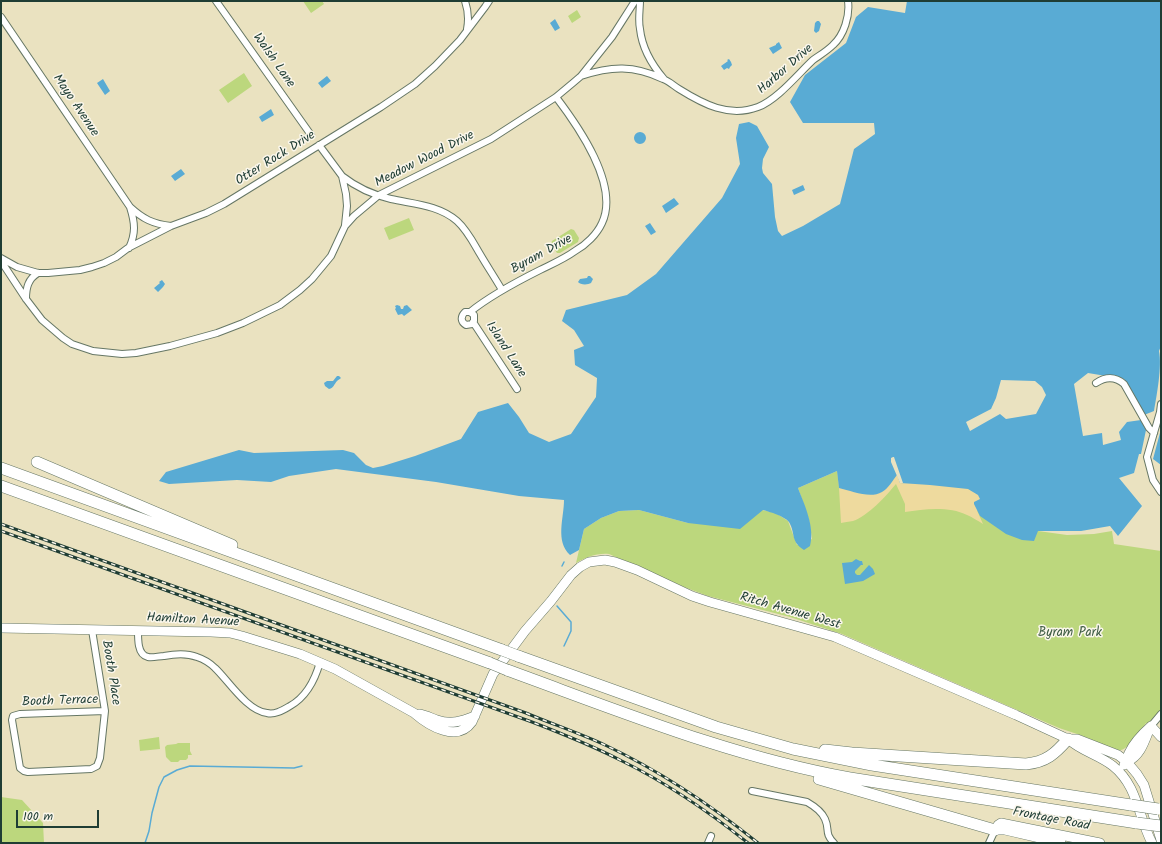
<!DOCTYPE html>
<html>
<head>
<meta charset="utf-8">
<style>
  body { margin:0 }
  #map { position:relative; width:1162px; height:844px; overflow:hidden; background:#eae2c0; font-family:Kalam,sans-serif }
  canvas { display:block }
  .frame { position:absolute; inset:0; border:2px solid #1f3d34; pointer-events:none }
  .scale { position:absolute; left:16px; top:810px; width:83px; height:18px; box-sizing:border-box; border:2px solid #1f3d34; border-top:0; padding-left:5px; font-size:12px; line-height:14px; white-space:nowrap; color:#1f3d34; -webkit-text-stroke:3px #fbf7ec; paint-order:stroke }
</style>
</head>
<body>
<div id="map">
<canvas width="1162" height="844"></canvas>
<div class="frame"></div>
<div class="scale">100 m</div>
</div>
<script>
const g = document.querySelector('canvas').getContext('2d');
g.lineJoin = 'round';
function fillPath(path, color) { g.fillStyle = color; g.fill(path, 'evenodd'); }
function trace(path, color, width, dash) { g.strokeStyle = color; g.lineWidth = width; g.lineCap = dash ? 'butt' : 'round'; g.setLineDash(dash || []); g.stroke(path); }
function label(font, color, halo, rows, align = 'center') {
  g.font = font + ' Kalam,sans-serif'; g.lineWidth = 3; g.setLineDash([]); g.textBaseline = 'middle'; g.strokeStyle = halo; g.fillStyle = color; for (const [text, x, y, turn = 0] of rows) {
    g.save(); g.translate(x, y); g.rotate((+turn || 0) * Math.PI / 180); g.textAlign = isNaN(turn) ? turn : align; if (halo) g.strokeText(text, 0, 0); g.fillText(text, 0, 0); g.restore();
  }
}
fillPath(new Path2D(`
  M303,1H322L324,4L311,13Z
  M577,10L581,17L572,23L568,16Z
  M244,73L252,86L228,103L219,90Z
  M409,218L414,230L389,240L384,228Z
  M571,229L574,230L579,238L578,242L560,253H557L551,244L552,241Z
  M837,471L897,475L930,485L1020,533L1038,531L1067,535L1094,534L1112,531L1114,544L1161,551V709L1149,723H1146C1141,730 1130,748 1121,750C1111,751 1092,739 1083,736C1075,733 1067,731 1059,728L842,634L790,617L708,596L684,587L609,554C596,553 587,557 576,563L584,529L601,518L619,511L639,510L688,523L762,510L776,513L788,521L797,545L812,539L809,520L798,488Z
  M159,737L160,749L140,751L139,740Z
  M178,743H190V751L192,755H188V758L186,760H180L178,762H171L166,757L165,747L167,745L176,744Z
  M1,797L22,800L43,823L44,843H1Z`), '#bcd77d');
fillPath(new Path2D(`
  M881,470L984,491L976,508L983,524C978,521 972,517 967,515C949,506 924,509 905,512V504L896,484C886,496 868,516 853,521C849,522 844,522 841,523L839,488L837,471Z`), '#eeda9e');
fillPath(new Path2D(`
  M907,1H1161V346L1159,351C1162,367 1157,394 1154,411L1144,415L1124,379L1088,373L1074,384L1083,436L1102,433L1103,445L1121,440L1119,432L1127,422L1141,420L1146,430L1141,454H1139L1134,473L1119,478L1142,506L1118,536L1110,526L1081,531H1038L1034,541L1022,540L1006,534L980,516L974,504V502L980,499L978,495L968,489L930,485L900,483L897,475C893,480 888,489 882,492C870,499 852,491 839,488L837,471L798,488C805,506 815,527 810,546L804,550C790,541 796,534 789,522C784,516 770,512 763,510L740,529L688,523L639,510L619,511L601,518L584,529L579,550L570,555C555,541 564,518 564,500L519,496L436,482L336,469L289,476L271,482L237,480L169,484L159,481L166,472L239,450L254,453L343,450L354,453L366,465L373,468L383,466L415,456L461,439L478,412L508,403L519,417L529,433L549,442L571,434L596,397L597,378L575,365L574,350L584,346L574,330L562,321L566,310L627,295L656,274L722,198L740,164L736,138L739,124L749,122L757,126L769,147L763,159L762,168L763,173L772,184L775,217L778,231L782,236L803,226L840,204L854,149L875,134L874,123H803L790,102L805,75L846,43L856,17L868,7L905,13ZM1001,380L1035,381L1042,387L1046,395L1036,414L1006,419L1000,414L970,431L966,422L991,409L996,398Z
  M555,19L560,28L555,31L550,23Z
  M817,21H819L821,24L819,31L816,33L814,31L815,23Z
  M779,42L782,48L773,54L769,48L776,45V44Z
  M729,59L731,62L732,65L730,67L729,69L727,68L724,70L721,66L728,61L727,60Z
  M327,76L331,81L322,88L318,83Z
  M103,79L110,91L105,95L97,83Z
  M271,109L274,115L262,122L259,117Z
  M634 138a6 6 0 1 1 12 0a6 6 0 1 1-12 0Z
  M181,169L185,174L175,181L171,176Z
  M803,185L805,190L794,195L792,190Z
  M674,198L679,204L666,213L662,206Z
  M650,223L656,232L651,235L645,226Z
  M588,276H590L593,279L591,283C588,285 580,285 578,282L580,279L587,278Z
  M162,280L165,284L163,287L158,292L154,288L160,283L159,282Z
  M397,305L400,306L401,309H403L404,306L407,305L412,310L404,316L402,314L398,315L395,309L396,308L395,306Z
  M337,376H339L341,378C340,379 338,380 337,381C334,384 334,388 329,389L325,386L324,383L327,381H333Z
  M1161,429V465L1153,459Z
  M856,559L860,561H862L863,565H861L855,571V573L857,575H860L869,565L873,569L875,574L863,581L845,584L842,563L852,562Z`), '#59abd4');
fillPath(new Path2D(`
  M893,457H894L895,460L903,483H900L891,462V458Z`), '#eae2c0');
trace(new Path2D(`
  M562,566L564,562
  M557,606L571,622V631L564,646
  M145,843L149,831L152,813L159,787L164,777L177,770L190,766L294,768L302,766`), '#59abd4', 1.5);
const street = new Path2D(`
  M216,1L311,135
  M465,1C468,10 469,19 467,29
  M640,1C640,10 638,20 640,29C642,48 652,65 664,79
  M1,17L130,207C135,223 136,233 129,248
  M581,76C611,66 634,65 663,79C669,81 674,86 679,89C703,104 729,118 758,107C777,100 798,74 813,60C820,55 827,51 833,45C844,35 850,16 848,1
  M319,145L342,176L346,194L347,206L345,225
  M342,176C356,187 373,195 391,199C413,204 439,205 457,221C467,230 473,242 480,254C487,266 495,278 502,290
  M130,207C143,219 153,224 171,226
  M1,258L17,267L38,273H48L80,270L92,267L104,263L116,257L128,248L171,226L206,213L224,204L381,107L415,84L435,66L460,40L485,7L489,1
  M1,261L26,299L42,320L63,338L72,344L93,351L122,354L136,353L170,346L217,333L243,323L280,305L300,290L312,279L331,256L345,226L354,216L379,195L491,139L556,97L574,82L581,76L612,37L635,1
  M26,299C26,288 28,279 38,273
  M470,312L474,315V321L472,324L466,325C461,322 460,317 465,312H470C491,295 516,282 540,270C552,264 564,259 575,251C586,245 597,234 602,223C620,185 578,126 556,97
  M473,322L517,389
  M1096,383C1105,377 1115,376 1124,384L1149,428L1154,433
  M1161,404L1160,412L1147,457L1153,480L1161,492
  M92,630L105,711L100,758L97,766L91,769L28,772L24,771L20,768L12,720L13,716L20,714L105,711
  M138,631C138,636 138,641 139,646C140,651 143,656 148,657C153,658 159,656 164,656C174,654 187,653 197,657C203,659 210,663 215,668C228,680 247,711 267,713C275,715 283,710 290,706C306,697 315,680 320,662
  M1151,726L1161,714
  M752,791L807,802C814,806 822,812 825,819C830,830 824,833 834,843
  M708,843L711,836
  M989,843L995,830`);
const secondary = new Path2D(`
  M1,628L211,632L230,633L242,636L300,654L335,669L414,713C429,726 457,743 472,722L493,674L525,631L551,601L571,575L580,567L589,562L605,560L615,562L637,570L692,596L710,602L835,637L1016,715L1068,739C1081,751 1099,755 1113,766C1138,786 1138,817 1152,843
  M419,714C426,715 431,718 437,720C451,725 462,721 475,716
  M1151,726L1161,737
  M1068,739H1077L1118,755L1127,762L1137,774L1144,785L1161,840
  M1127,762C1140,756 1144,743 1149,730
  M1124,765C1127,761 1127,757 1129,753C1134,742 1142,734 1151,726
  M1061,843L1005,830H995L998,825L1001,823L1100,843`);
const highway = new Path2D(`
  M37,462L232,545
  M1,468L502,650
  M1,486L490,663
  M518,656L716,727L793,749L872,765L1131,805
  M507,670C620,711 732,757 850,778L1137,823
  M825,750L852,753L1026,764C1046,762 1055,754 1068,739
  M819,779L995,830`);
trace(street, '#667765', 8);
trace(secondary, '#667765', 10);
trace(highway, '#667765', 12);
trace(street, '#fff', 6);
trace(secondary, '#fff', 9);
trace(highway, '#fff', 11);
const rail = new Path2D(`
  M1,524L526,713C552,724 579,733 605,745C660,771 711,805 758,843
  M1,531L532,722C563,734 593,746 622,761C667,783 709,812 748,843`);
trace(rail, '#1f3d34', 3);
trace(rail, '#fbf7ec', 1.5, [4.5]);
const highwayBridge = new Path2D(`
  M502,650L518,656
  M490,663L507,670
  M1131,805L1158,809
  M1137,823L1161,826`);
trace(highwayBridge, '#667765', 12, []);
trace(highwayBridge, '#fff', 11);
label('13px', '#1f3d34', '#fbf7ec', [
  ["Walsh Lane",273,61,55],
  ["Harbor Drive",786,70,-41],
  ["Mayo Avenue",75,106,56],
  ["Otter Rock Drive",276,159,-32],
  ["Meadow Wood Drive",425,160,-27],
  ["Byram Drive",542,255,-29],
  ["Island Lane",505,350,57],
  ["Ritch Avenue West",790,612,16],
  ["Hamilton Avenue",193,621,3],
  ["Booth Place",110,673,81],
  ["Booth Terrace",60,702,-2],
  ["Frontage Road",1051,820,11]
]);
label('13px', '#3e5c43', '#fbf7ec', [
  ["Byram Park",1070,634]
]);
</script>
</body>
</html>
